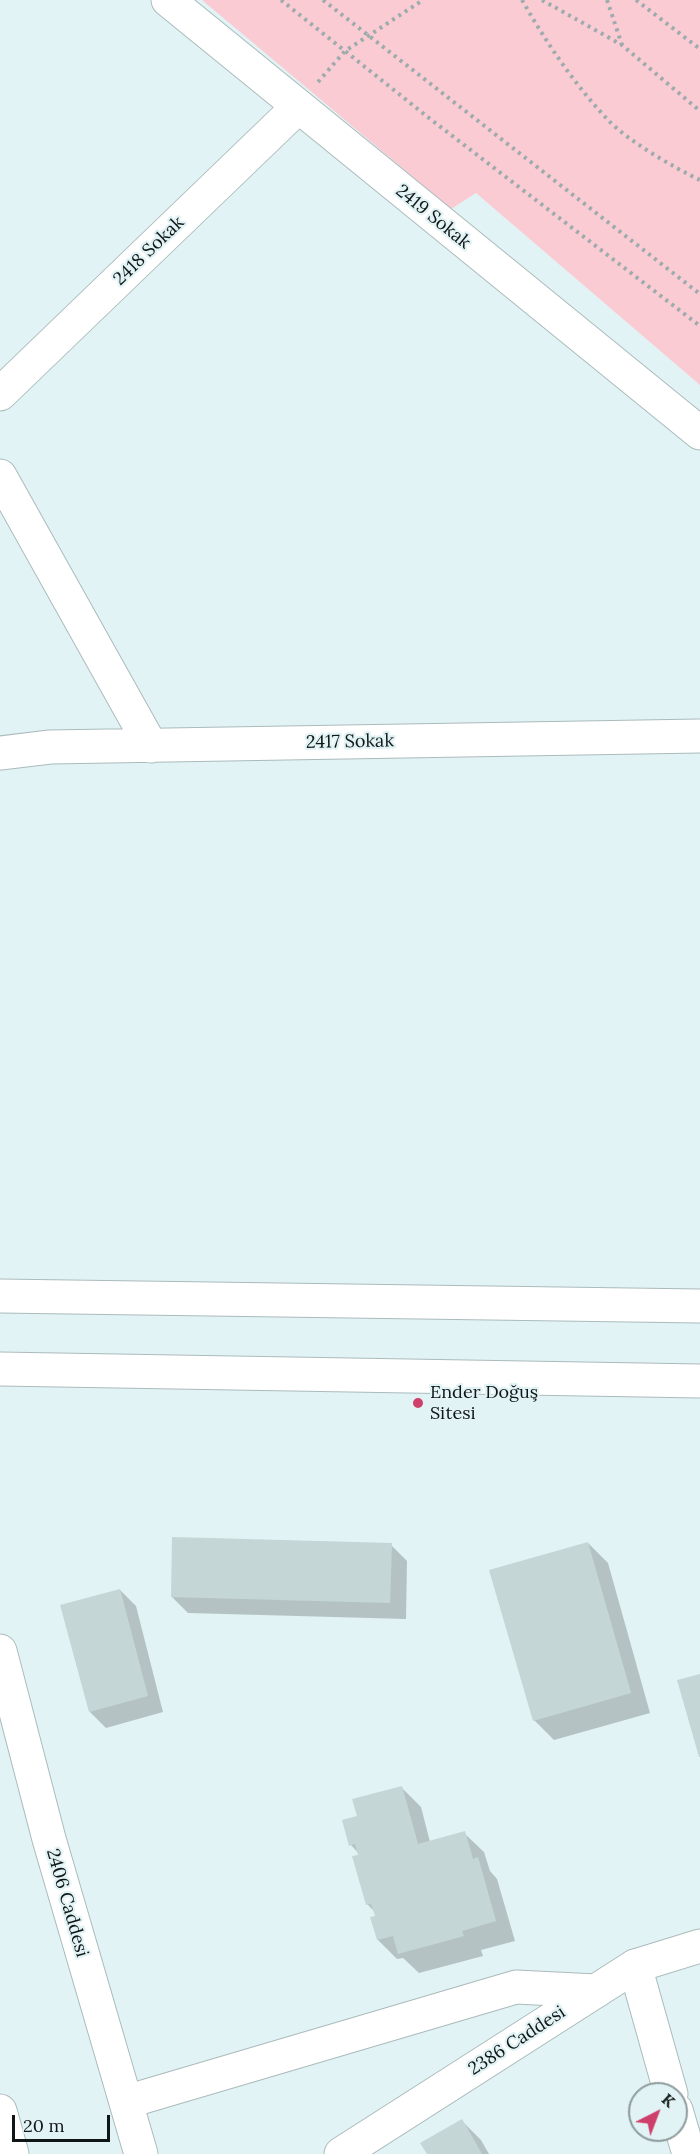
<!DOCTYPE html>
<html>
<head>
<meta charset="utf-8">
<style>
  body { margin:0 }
  #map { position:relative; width:700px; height:2154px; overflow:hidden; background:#e2f3f5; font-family:Lora,serif }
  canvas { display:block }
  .north { position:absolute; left:628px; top:2082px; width:60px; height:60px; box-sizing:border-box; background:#e2f3f5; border:2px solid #8e9b9c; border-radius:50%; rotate:42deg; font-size:16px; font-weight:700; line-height:24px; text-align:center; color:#101617 }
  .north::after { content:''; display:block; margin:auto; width:21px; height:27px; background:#ce406b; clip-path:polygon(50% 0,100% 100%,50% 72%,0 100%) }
  .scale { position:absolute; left:12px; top:2115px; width:98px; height:27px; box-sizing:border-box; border:3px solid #101617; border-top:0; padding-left:8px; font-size:18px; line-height:21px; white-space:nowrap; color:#101617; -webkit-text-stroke:4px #e2f3f5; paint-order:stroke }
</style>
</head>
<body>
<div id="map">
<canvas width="700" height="2154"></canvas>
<div class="north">K</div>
<div class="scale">20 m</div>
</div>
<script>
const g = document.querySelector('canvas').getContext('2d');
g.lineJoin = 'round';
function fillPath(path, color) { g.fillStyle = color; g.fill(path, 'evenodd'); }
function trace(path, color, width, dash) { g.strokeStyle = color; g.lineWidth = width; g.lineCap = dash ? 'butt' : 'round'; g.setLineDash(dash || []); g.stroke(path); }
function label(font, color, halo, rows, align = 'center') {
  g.font = font + ' Lora,serif'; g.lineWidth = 4.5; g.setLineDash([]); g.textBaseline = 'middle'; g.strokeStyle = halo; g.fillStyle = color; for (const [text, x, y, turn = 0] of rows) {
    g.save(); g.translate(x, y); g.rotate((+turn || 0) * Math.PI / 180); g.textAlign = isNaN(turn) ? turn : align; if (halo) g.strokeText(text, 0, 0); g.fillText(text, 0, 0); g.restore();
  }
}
fillPath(new Path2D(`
  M202,0H700V385L476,193L451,209Z`), '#facbd3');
fillPath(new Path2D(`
  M588,1543L608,1563L650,1713L554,1740L534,1720Z
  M391,1545L407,1561L406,1619L188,1613L172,1597Z
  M120,1590L136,1606L163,1712L106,1728L90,1712Z
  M401,1787L421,1807L430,1842L464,1833L484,1852L490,1871L497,1879L515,1941L481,1950L483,1956L419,1973L403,1958L397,1959L378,1940L376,1913L367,1904L361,1856L351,1845L344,1821L359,1817Z
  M462,2121L481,2140L489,2154H428Z`), '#0003');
fillPath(new Path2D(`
  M172,1537L392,1543L390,1603L171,1597Z
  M588,1542L631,1693L533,1721L489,1570Z
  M120,1589L148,1696L89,1712L60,1605Z
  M700,1674V1757H699L677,1680Z
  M402,1786L418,1844L465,1831L473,1859L478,1857L496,1921L462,1931L464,1936L398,1954L393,1936L377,1940L370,1917L375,1916L371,1904L366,1905L352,1856L358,1855L355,1844L349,1846L342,1820L357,1816L352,1799Z
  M462,2119L482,2154H427L420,2143Z`), '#c5d6d7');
const minor = new Path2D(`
  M168,0L700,433
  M0,394L298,107
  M0,476L151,746
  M0,753L50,747L700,736
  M635,1966L671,2094
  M126,2102L516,1987L596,1991
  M676,2110L689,2154
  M0,2111L12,2154`);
const tertiary = new Path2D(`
  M0,1651L49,1839L141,2154
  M341,2154L635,1966L700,1946`);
const secondary = new Path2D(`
  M0,1296L700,1306
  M0,1369L700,1381`);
trace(minor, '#abbbbc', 35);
trace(tertiary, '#abbbbc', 35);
trace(secondary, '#abbbbc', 35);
trace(new Path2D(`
  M281,0L429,118L700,326
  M323,0L700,294
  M522,0C546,42 574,84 608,120C628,141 673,167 700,180
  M542,0L622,45L700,111
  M607,0L622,45
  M636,0L700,49
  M318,82L345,51L423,0`), '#9eabad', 4, [3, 4.5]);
trace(minor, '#fff', 33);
trace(tertiary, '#fff', 33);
trace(secondary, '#fff', 33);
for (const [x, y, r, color] of [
  [418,1403,6,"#ce406b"]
]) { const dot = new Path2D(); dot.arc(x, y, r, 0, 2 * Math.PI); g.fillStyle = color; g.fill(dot); trace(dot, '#e2f3f5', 2); }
label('18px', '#101617', '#e2f3f5', [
  ["2419 Sokak",433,217,39],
  ["2418 Sokak",149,251,-44],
  ["2417 Sokak",350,742,-1],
  ["2406 Caddesi",67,1903,74],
  ["2386 Caddesi",517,2041,-33]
]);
label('18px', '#101617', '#e2f3f5', [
  ["Ender Doğuş",430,1393],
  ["Sitesi",430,1414]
], 'left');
</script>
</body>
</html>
